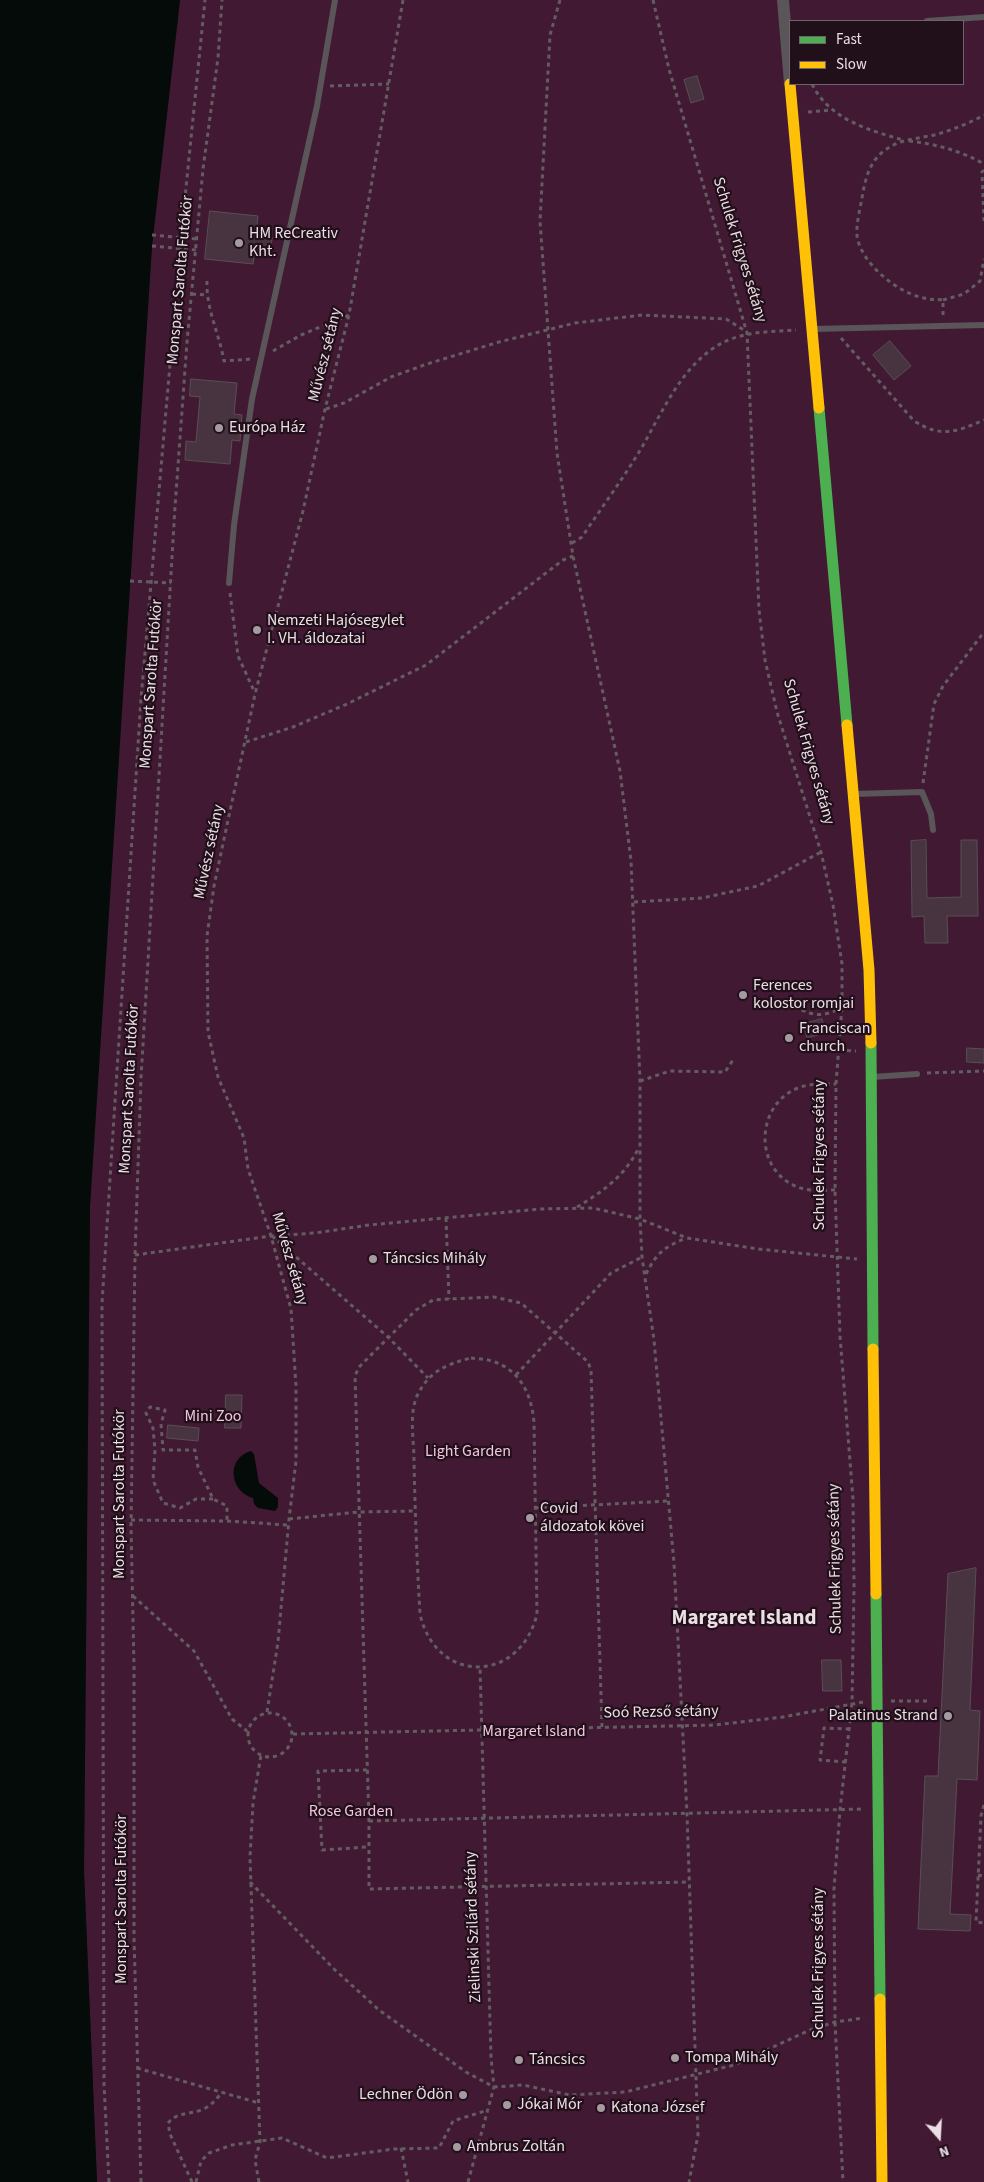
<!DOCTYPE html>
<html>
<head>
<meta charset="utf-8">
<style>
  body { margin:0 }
  #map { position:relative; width:984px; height:2182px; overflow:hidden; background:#271c22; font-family:"Source Sans 3",sans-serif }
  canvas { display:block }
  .legend { position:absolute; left:789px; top:20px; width:175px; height:65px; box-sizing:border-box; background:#210f1a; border:1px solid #72626b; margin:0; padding:6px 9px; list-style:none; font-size:15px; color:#ebdee5 }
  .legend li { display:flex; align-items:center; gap:10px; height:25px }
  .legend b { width:25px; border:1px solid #72626b }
  .north { position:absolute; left:914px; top:2112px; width:50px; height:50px; -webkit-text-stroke:4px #210f1a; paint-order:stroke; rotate:161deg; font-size:14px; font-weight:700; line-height:20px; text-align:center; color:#ebdee5 }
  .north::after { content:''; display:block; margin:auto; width:18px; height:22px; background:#ebdee5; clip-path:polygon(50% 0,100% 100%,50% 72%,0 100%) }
</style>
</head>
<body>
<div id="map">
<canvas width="984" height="2182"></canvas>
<ul class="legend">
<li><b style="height:6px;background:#4caf50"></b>Fast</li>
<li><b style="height:6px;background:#ffc107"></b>Slow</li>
</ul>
<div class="north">N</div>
</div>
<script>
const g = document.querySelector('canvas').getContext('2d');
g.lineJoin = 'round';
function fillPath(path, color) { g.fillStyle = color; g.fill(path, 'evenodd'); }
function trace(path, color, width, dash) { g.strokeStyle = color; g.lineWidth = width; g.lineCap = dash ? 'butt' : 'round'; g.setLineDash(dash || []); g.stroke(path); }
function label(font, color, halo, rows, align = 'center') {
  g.font = font + ' "Source Sans 3",sans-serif'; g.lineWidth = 4.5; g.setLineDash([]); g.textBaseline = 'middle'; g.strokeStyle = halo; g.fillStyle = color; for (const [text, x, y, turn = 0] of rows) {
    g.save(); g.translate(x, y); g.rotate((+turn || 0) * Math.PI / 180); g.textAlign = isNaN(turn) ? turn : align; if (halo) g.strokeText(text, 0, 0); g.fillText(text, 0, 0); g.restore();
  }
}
fillPath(new Path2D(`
  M180,0H984V2182H97L84,1871L90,1206L152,246ZM790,21H963V84H790Z`), '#421933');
fillPath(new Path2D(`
  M0,0H180L152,246L90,1206L84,1871L97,2182H0Z
  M251,1451L254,1454L259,1483L278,1498V1507L275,1511L258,1508L254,1504L253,1498C229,1491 226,1458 251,1451Z`), '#040b08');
const building = new Path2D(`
  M697,76L704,99L691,103L684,80Z
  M210,211L258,216L256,235L272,237L271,251L255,250L253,264L205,259Z
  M890,341L911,366L894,380L873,355Z
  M191,379L237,383L234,414L242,415L240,441L232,440L230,464L185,460L186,441L196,442L200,397L190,396Z
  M926,840L927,898L961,897V840H977L978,916H947L948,943H925L924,916L912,917L911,841Z
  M822,1019L825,1033L807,1038L803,1024Z
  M967,1048L984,1049V1063L967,1062Z
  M226,1395H242L241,1428H225Z
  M168,1425L199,1428L198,1441L167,1438Z
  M976,1568L970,1710L980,1711L977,1780L957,1779L950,1914L971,1915L970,1931L918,1929L925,1776H938L948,1574Z
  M822,1660H841L842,1691H823Z`);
fillPath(building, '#473440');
trace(building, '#584f54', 1);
trace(new Path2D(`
  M560,0L550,35L540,221L557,453L573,556L620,771L631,861L640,1081V1219L642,1257L654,1340L674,1563L687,1814L698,2135L689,2182
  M653,0L669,69L747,333L759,610L765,660L777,712L821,852L833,905L842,964V1007L836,1084L835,1190L840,1336L853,1499L854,1587L852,1703L840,1810L834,1889L835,2022L843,2182
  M812,84C829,119 868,130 903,140
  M330,86L389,84
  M808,112L832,110
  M909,141C936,144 961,151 984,164
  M984,170L982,172L984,221
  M152,235L197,239
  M152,246L196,250
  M207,281C206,309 219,333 224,361L251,359
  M192,294L206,295
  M943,300L964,294L980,281L984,259
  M943,315V300C936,299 930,300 924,298C897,293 861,263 857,236C856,224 860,209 862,198C865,180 869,162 884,151C900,138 920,139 938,134C954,129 970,123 984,115
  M841,338L914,421C941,438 956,432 984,420
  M273,351L301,335L349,315
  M326,409L344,403L391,377L427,364L499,342L575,323L642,315L726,319L747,332
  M572,543L582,537C600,510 619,484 636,457C659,420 677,372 715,347C740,331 768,332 796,330
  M130,581L171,583
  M230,593L238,656L255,693
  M246,742L293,727L347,704L426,665L563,560L573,556
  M923,783L934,704L943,686L984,632
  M634,902L702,898L758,886L821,852
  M794,1008C802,1009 807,1013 814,1014C823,1016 835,1012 842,1007
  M839,1050L856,1051
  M927,1073L984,1071
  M640,1081L670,1071L725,1072L733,1060
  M835,1190C821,1190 806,1192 793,1185C753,1165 757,1104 798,1088C810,1083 824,1084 836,1084
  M577,1207C602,1192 625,1176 638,1149
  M446,1218L449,1299
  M272,1236L388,1337L428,1378
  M135,1255L271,1236L315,1233L369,1225L540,1209L593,1208L640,1219L687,1238L758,1249L857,1259
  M646,1274C657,1252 665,1247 686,1238
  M471,1358C479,1359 488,1359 495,1362C522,1372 532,1397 534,1423L537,1614C520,1684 436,1685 420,1614C417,1563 415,1512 414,1460C414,1439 408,1411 419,1392C431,1370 448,1364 471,1358Z
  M516,1375L611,1273L642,1257
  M213,1499H196L180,1508L163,1503L153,1480L155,1450L153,1428L146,1413L150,1407L165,1410L161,1424L163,1450H195L198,1467L213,1499L227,1506V1521
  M535,1508L669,1501
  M289,1519L358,1512L415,1511
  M131,1520L227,1521L288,1525
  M133,1596L194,1651L232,1719L247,1731
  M891,1701H929
  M267,1712L278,1642L289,1519L296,1461V1386L291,1309L271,1236L248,1169L244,1138L218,1077L208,1032L207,936L214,886L255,694L303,511L325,409L349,315L403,0
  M248 1735a22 22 0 1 1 44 0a22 22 0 1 1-44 0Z
  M602,1727L591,1370L588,1362L521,1303L494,1297L449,1299L433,1300L416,1310L359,1367L355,1376L369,1821V1889L688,1882
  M293,1734L715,1725L783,1717L863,1702
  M846,1762L820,1760L824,1728L849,1729
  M367,1770L318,1771L322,1850L367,1847
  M984,1805L981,1816L976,1922L984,1923
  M369,1821L863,1809
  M978,1875L984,1876
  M250,1882L334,1969L379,2010L466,2072L494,2087L523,2085L570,2095L625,2092L734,2065L810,2030L835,2022L864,2018
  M137,2068L259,2103
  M401,2148L408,2182
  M109,2182L104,2084L102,1303L141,699L181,237L205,0
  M141,2182L134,1938V1667L131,1527L135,1255L141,1078L175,507L187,342L203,169L218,58L222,0
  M192,2182L170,2134L168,2123C177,2112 188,2115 201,2110C210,2107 216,2100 222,2092
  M196,2182L201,2161L209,2153L232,2145L282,2138L327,2158L394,2149L439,2148L453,2121L488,2110
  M259,2182L255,2160L260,2142L250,1857L253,1803L261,1755
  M468,2182L494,2087L491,2057L480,1667`), '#635d61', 3, [4, 4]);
trace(new Path2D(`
  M927,21L984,17
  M813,329L984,325
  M229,583L234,525L252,399L317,106L335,0
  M854,794L922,792L931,814L933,830
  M872,1077L917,1074`), '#595558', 6);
trace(new Path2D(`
  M783,0L790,83`), '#595558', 12);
trace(new Path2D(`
  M819,408L847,725
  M871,1043L873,1349
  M876,1594L880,1999`), '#4caf50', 11);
trace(new Path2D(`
  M790,84L819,408
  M847,725L869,970L871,1043
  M873,1349L876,1594
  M880,1999L882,2182`), '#ffc107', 11);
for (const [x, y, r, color] of [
  [239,243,5,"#a69aa1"],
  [219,428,5,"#a69aa1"],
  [257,630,5,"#a69aa1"],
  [743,995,5,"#a69aa1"],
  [789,1038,5,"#a69aa1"],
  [373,1259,5,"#a69aa1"],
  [530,1518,5,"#a69aa1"],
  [948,1716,5,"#a69aa1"],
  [675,2058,5,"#a69aa1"],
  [519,2060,5,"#a69aa1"],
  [463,2095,5,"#a69aa1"],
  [507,2105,5,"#a69aa1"],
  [601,2108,5,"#a69aa1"],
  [457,2147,5,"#a69aa1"]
]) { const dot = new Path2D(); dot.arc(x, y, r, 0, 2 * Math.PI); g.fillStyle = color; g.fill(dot); trace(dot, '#210f1a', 2); }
label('16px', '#ebdee5', '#210f1a', [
  ["HM ReCreativ",249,234],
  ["Kht.",249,252],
  ["Európa Ház",229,428],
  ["Nemzeti Hajósegylet",267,621],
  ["I. VH. áldozatai",267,639],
  ["Ferences",753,986],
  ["kolostor romjai",753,1004],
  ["Franciscan",799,1029],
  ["church",799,1047],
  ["Táncsics Mihály",383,1259],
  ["Covid",540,1509],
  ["áldozatok kövei",540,1527],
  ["Palatinus Strand",938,1716,"right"],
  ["Tompa Mihály",685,2058],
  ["Táncsics",529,2060],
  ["Lechner Ödön",453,2095,"right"],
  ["Jókai Mór",517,2105],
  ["Katona József",611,2108],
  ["Ambrus Zoltán",467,2147]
], 'left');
label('16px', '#ebdee5', '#210f1a', [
  ["Schulek Frigyes sétány",739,250,73],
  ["Monspart Sarolta Futókör",181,280,-85],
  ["Művész sétány",326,355,-76],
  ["Monspart Sarolta Futókör",152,684,-86],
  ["Schulek Frigyes sétány",808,752,74],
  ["Művész sétány",210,852,-78],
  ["Monspart Sarolta Futókör",130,1089,-87],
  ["Schulek Frigyes sétány",820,1155,-90],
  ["Művész sétány",289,1259,74],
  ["Monspart Sarolta Futókör",120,1494,-90],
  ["Schulek Frigyes sétány",836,1559,-91],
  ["Soó Rezső sétány",661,1713,-1],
  ["Monspart Sarolta Futókör",122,1899,-90],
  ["Zielinski Szilárd sétány",474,1927,-92],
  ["Schulek Frigyes sétány",819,1963,-90]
]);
label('16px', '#f2c6df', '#210f1a', [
  ["Mini Zoo",213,1417],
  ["Light Garden",468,1452],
  ["Margaret Island",534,1732],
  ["Rose Garden",351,1812]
]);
label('bold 21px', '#ebdee5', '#210f1a', [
  ["Margaret Island",744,1619]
]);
</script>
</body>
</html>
